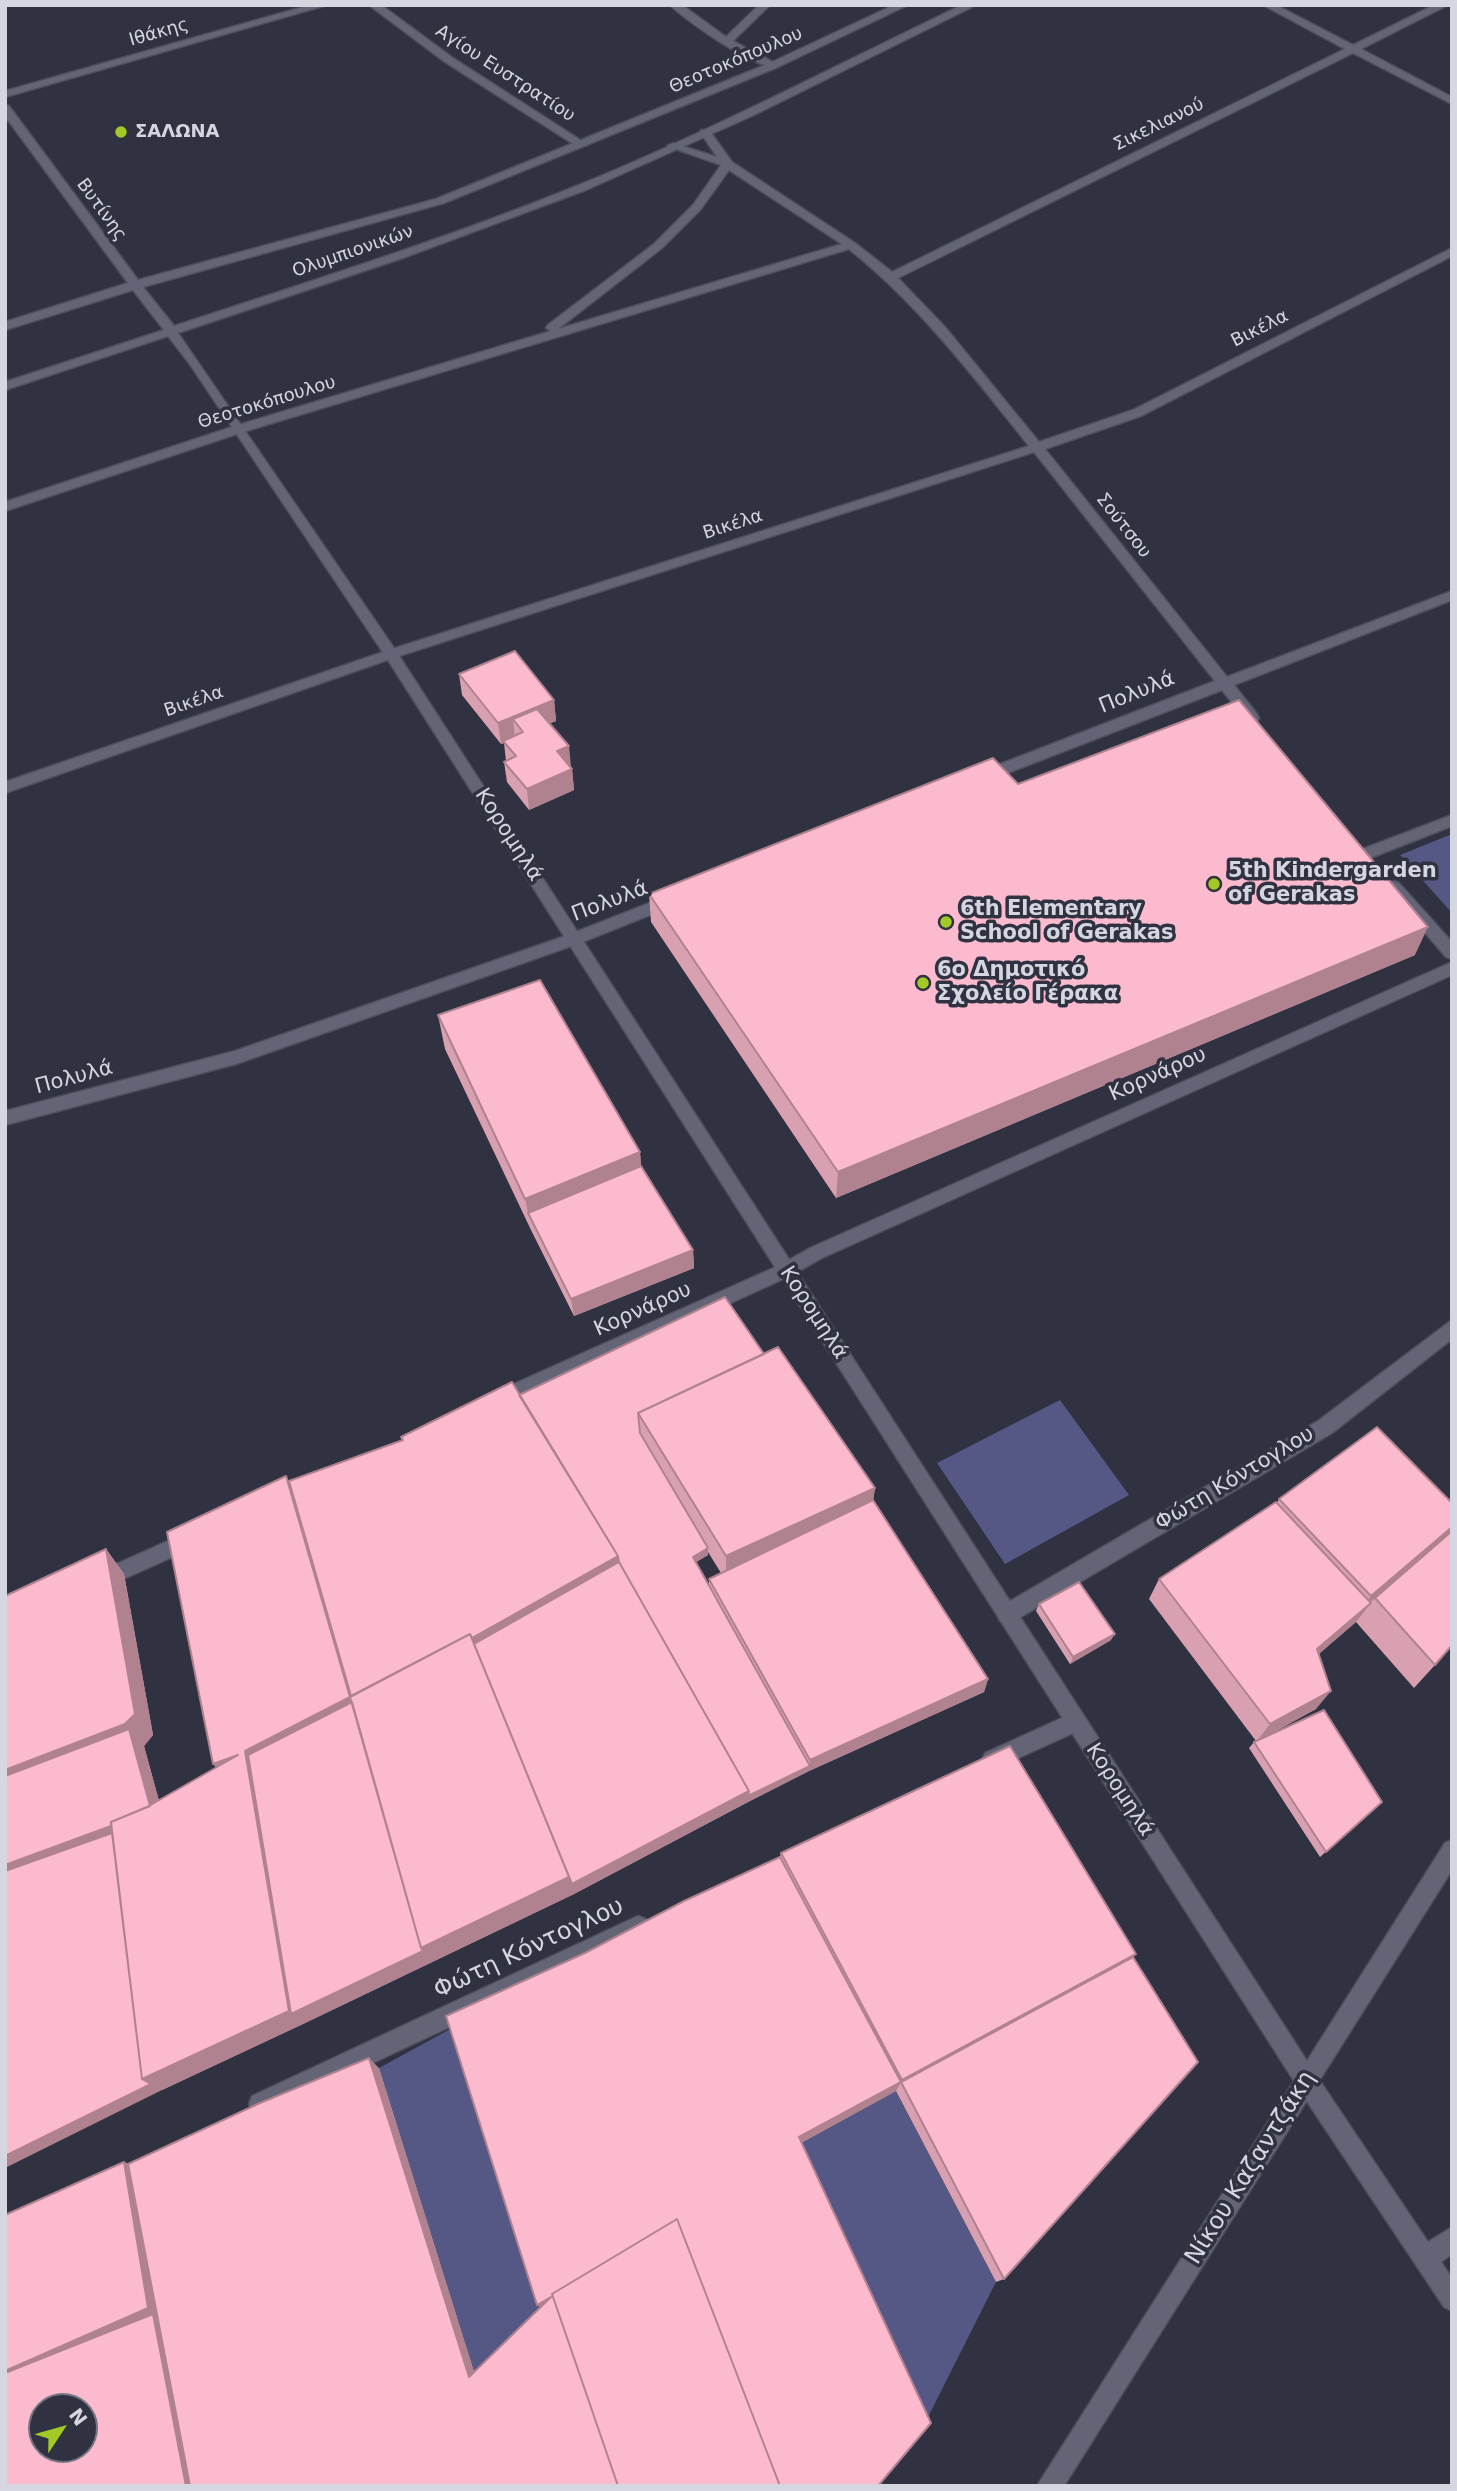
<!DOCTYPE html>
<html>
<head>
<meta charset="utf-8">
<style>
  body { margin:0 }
  #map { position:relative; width:1457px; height:2491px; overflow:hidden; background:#303242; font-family:"DejaVu Sans",sans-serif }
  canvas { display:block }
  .frame { position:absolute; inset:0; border:7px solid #d4d6e0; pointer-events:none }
  .north { position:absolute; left:28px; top:2393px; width:70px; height:70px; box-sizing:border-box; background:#303242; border:2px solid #727481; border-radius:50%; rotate:54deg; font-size:19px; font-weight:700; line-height:28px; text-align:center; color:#d4d6e0 }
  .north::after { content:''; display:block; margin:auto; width:24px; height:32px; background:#a3c927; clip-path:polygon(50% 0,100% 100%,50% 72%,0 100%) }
</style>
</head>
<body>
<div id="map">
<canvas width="1457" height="2491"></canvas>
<div class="frame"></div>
<div class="north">N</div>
</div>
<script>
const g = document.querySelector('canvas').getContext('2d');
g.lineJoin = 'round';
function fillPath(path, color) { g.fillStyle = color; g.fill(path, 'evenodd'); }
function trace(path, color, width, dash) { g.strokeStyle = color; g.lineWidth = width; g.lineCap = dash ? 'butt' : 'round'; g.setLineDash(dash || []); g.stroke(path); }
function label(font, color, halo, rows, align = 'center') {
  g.font = font + ' "DejaVu Sans",sans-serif'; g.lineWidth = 7; g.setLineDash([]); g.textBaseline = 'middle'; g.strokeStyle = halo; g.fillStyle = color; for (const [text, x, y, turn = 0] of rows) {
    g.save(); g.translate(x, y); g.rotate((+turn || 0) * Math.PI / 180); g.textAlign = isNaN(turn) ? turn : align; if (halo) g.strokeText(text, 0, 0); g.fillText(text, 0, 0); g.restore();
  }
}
fillPath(new Path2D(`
  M1452,834V913L1400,855Z
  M1060,1400L1129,1495L1005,1564L937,1463Z
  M454,2027L542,2308L476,2378L379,2068Z
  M896,2091L996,2282L925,2423L797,2145Z`), '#555884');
const street = new Path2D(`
  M310,5H327L5,97V91Z
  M369,5H381L453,58L588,145L578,147L445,62Z
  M670,5H682L726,37L759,5H770L733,41L779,65C763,76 684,19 670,5Z
  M1263,5H1276L1353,45L1434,5H1448L1361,49L1452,97V104L1353,53L898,278L945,327L1039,442L1133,410L1452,248V256L1141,416L1045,449L1227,677L1452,591V600L1234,685L1257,714L1259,718L1257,722H1247L1222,690L987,781H977L975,777L977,773L1215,681L1034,452L396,657L5,793V782L386,651L1029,446C973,376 919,305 849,249L243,432L5,511V502L235,426L551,331L546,328L548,325L654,244L693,205L721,165L667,146L673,143L717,157L700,132L701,130H709L732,162L855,243L892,272L1345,49ZM729,170L842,244L558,329L662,248L701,209Z
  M1452,815V826L1365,860L1357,854L1360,850Z
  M1394,881L1399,883L1452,942V959L1446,957L1389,891L1386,887L1389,883Z
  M670,895L675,897L678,901L675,905L580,943L236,1064L5,1125V1111L235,1051L568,935Z
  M1452,962V975L822,1258L792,1275L503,1407L496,1409L489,1407L487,1401L489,1395L780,1265L810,1248Z
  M1452,1320V1339L1332,1433L1014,1621L1007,1623L1000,1621L997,1614L1000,1607L1318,1421Z
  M190,1531L197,1534L200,1540L197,1546L108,1586L101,1589L94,1586L91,1580L94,1574Z
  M1075,1712L1082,1715L1085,1722L1082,1729L992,1770L985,1767L982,1760L985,1753Z
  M638,1916L646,1919L649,1927L646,1935L268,2112L260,2115L252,2112L249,2104L252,2096Z
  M1306,2069L1314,2072L1428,2242L1452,2227V2254L1441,2262L1452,2278V2311L1444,2307L1298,2088L1295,2080L1298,2072Z`);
const secondary = new Path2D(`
  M894,5H908L778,67L444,203L143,287L174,326C309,282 446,239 579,185C709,132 835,66 962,5H976L754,115L586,190L400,259L178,333L396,651L1307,2061L1445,1843L1452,1840V1870L1064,2486H1037L1294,2081L386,657L189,363L168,336L5,390V382L164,330L133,290L5,330V322L128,283L5,116V105L9,106L138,280L436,199L770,63Z`);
trace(street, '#4d4e5c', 3);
trace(secondary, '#4d4e5c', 3);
fillPath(street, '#636577');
fillPath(secondary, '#636577');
fillPath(new Path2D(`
  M459,674L554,700L556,721L550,723L572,769L574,790L529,810L507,782L504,762L506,761L504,743L501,744L462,695Z
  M1018,784L1415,955L836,1198L651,922L649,894Z
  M438,1015L640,1152L641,1166L693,1250L694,1268L574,1316L531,1230L445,1049Z
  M764,1354L875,1488L873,1500L988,1679L984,1692L809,1771L748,1802L574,1894L303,2024L162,2090L106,1549L124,1574L153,1735L144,1746L159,1801L216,1768L286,1476L289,1481L402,1441L401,1437L519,1395ZM708,1552L721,1573L709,1579V1585L696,1562L708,1555Z
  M1279,1499L1452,1503L1435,1665L1414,1688L1356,1622L1371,1603L1356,1622L1318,1654L1316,1709L1258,1741L1382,1802L1320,1857L1249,1748L1254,1742L1256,1741L1149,1599L1159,1579L1277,1503Z
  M1039,1604L1111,1640L1070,1664L1036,1611Z
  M781,1853L1133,1957L1004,2279L996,2282L896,2091L801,2143L878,2486H5L124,2162L128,2164L379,2068L474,2372L540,2307L537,2305L585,1953L780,1857Z`), '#d9a0b1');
fillPath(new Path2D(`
  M554,700L556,721L523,735V732L513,719L515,738L503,741L504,743L501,744L498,723Z
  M569,746L571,767L559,772L557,751Z
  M572,769L574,790L529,810L527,789Z
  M1428,927L1415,955L836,1198L838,1172Z
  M640,1152L642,1184L528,1213L525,1199Z
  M693,1250L694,1268L574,1316L571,1299Z
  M286,1476L299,1503L618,1556L749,1791L810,1766V1760L988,1679L984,1692L809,1771L748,1802L574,1894L303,2024L162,2090L5,2168V2156L142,2079L5,1885V1770L106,1549L124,1574L153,1735L144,1746L166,1826L229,1784L213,1764L245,1751Z
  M875,1488L871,1515L726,1581V1556Z
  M1452,1527V1531L1356,1615L1371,1596Z
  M708,1548V1555L693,1564V1557Z
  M1371,1603L1356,1622L1303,1668L1317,1649Z
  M1115,1634L1111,1640L1070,1664L1073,1657Z
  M1331,1691L1316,1709L1257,1741L1270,1724Z
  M1136,1954L1122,1969L901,2082L896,2091L797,2145L799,2137L901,2082L902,2080Z
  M369,2058L379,2068L476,2378L469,2377Z
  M124,2162L145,2171L206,2486H186L5,2384V2371Z
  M551,2297L542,2308L537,2305Z`), '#b08290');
const building = new Path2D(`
  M515,651L554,700L498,723L459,674Z
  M1239,700L1428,927L838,1172L649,894L993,758L1018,784Z
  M537,709L569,746L557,751L572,769L527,789L504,762L516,756L503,741L523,732L513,719Z
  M540,980L640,1152L525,1199L438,1015Z
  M641,1166L693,1250L571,1299L528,1213Z
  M725,1297L764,1354L638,1413L640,1433L708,1548L693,1557L810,1766L748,1796L749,1791L619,1562L618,1556L519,1395Z
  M778,1347L875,1488L726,1556L638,1413Z
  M512,1382L618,1556L472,1638L470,1634L351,1696L289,1481L403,1440L401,1437Z
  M1377,1427L1452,1503V1527L1371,1596L1279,1499Z
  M286,1476L350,1697L470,1634L569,1877L421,1948L350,1697L245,1751L289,2011L142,2079L111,1822L147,1807L238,1755L213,1764L167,1532Z
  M873,1500L988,1679L810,1760L709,1579Z
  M1276,1502L1371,1603L1317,1649L1331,1691L1270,1724L1159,1579Z
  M1452,1531V1645L1435,1665L1375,1598Z
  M106,1549L135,1714L125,1724L5,1770V1596Z
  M619,1562L749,1791L572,1884L474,1644Z
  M1079,1582L1115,1634L1073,1657L1039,1604Z
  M352,1702L421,1948L423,1951L291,2014L248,1755Z
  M1324,1710L1382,1802L1326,1852L1254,1742Z
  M129,1729L150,1806L111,1822V1826L5,1865V1776Z
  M1010,1746L1136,1954L902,2080L781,1853Z
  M112,1833L142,2079L151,2084L5,2156V1871Z
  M780,1857L901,2082L799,2137L931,2423L878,2486H780L677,2219L552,2294L618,2486H190L128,2164L260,2103L369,2058L469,2377L551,2297L537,2305L446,2016L585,1953L684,1901Z
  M1133,1957L1198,2062L1004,2279L901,2082Z
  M124,2162L148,2308L5,2371V2215Z
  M677,2219L780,2486H618L552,2294Z
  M153,2314L186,2486H5V2373ZM42,2407H84V2449H42Z`);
fillPath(building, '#fcbace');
trace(building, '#b08290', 2);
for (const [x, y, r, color] of [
  [121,132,7,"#a3c927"],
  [1214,884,7,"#a3c927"],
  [946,922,7,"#a3c927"],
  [923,983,7,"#a3c927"]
]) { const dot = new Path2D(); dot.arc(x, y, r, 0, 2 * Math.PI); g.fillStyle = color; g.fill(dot); trace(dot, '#303242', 2.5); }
label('18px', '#d4d6e0', '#303242', [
  ["Ιθάκης",159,33,-16],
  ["Θεοτοκόπουλου",736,61,-23],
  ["Αγίου Ευστρατίου",505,74,33],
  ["Σικελιανού",1159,125,-26],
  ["Βυτίνης",101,210,54],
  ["Ολυμπιονικών",353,252,-19],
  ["Βικέλα",1260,329,-27],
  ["Θεοτοκόπουλου",267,403,-17],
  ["Βικέλα",733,525,-18],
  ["Σούτσου",1123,526,52],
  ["Βικέλα",194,702,-19]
]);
label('bold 18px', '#d4d6e0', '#303242', [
  ["ΣΑΛΩΝΑ",135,132]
], 'left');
label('21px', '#d4d6e0', '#303242', [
  ["Πολυλά",1137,693,-22],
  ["Κορομηλά",508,835,57],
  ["Πολυλά",610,902,-21],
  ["Κορνάρου",1158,1075,-24],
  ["Πολυλά",74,1078,-15],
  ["Κορνάρου",643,1310,-24],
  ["Κορομηλά",813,1313,57],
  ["Φώτη Κόντογλου",1235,1479,-31],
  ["Κορομηλά",1119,1790,57]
]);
label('bold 21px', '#d4d6e0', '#303242', [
  ["5th Kindergarden",1228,872],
  ["of Gerakas",1228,896],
  ["6th Elementary",960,910],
  ["School of Gerakas",960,934],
  ["6ο Δημοτικό",937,971],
  ["Σχολείο Γέρακα",937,995]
], 'left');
label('24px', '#d4d6e0', '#303242', [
  ["Φώτη Κόντογλου",529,1949,-25],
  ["Νίκου Καζαντζάκη",1251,2168,-58]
]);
</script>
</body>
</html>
